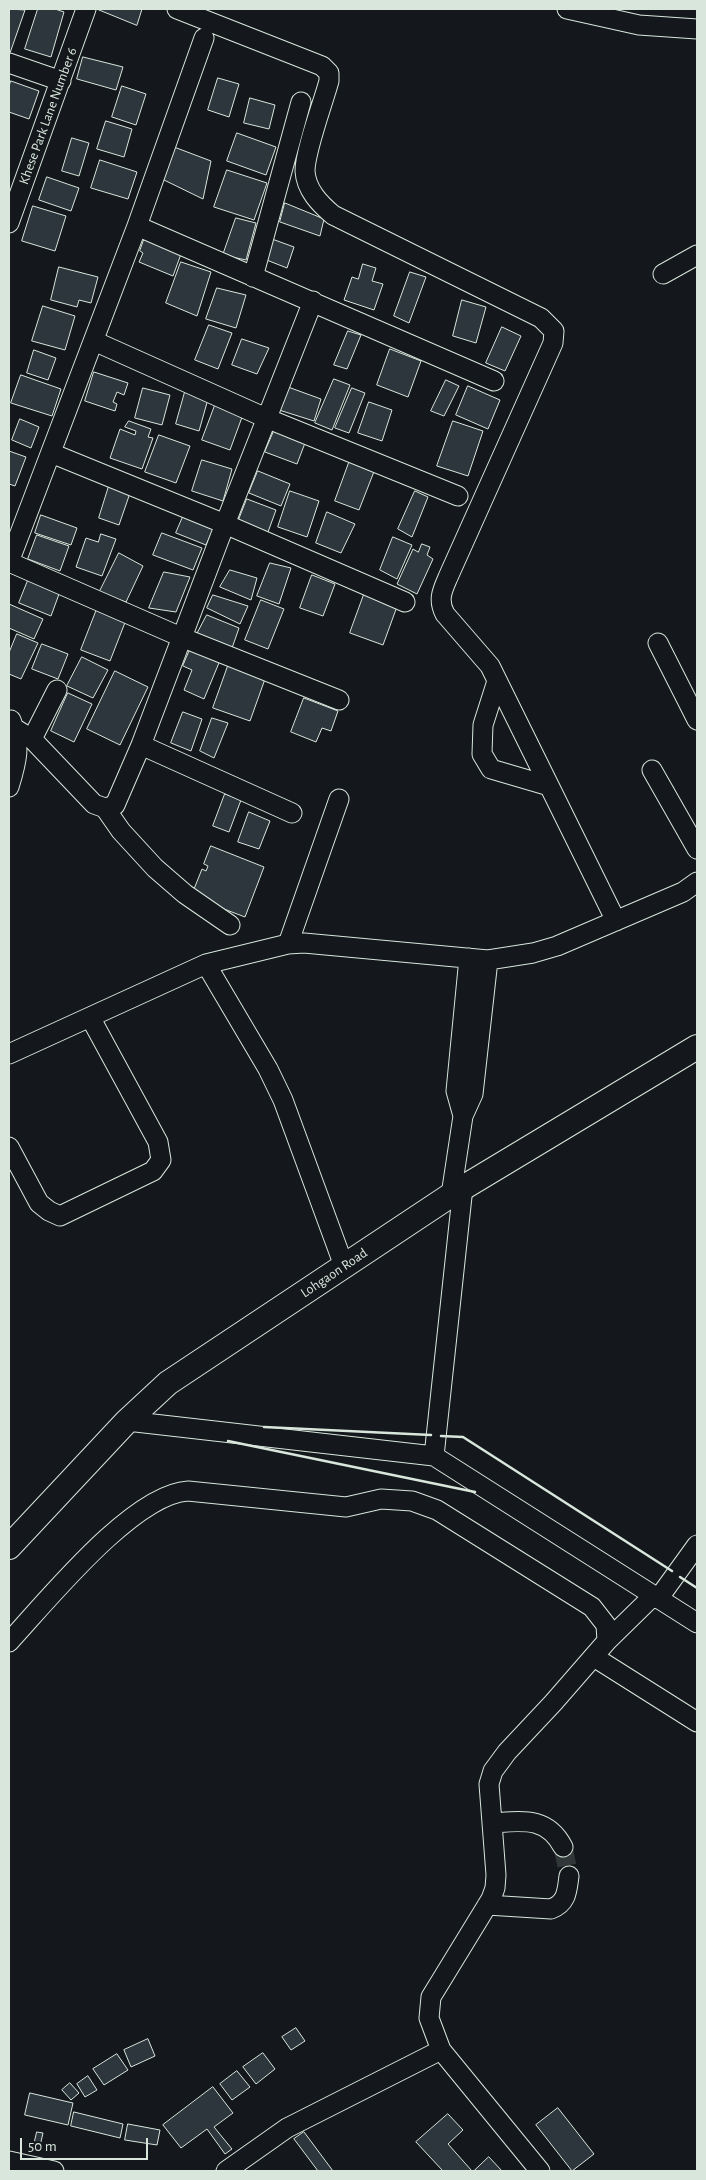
<!DOCTYPE html>
<html>
<head>
<meta charset="utf-8">
<style>
  body { margin:0 }
  #map { position:relative; width:706px; height:2180px; overflow:hidden; background:#14181c; font-family:"Alegreya Sans",sans-serif }
  canvas { display:block }
  .frame { position:absolute; inset:0; border:10px solid #d8e6dc; pointer-events:none }
  .scale { position:absolute; left:20px; top:2138px; width:128px; height:22px; box-sizing:border-box; border:2px solid #d8e6dc; border-top:0; padding-left:6px; font-size:15px; line-height:18px; white-space:nowrap; color:#d8e6dc; -webkit-text-stroke:4px #14181c; paint-order:stroke }
</style>
</head>
<body>
<div id="map">
<canvas width="706" height="2180"></canvas>
<div class="frame"></div>
<div class="scale">50 m</div>
</div>
<script>
const g = document.querySelector('canvas').getContext('2d');
g.lineJoin = 'round';
function fillPath(path, color) { g.fillStyle = color; g.fill(path, 'evenodd'); }
function trace(path, color, width, dash) { g.strokeStyle = color; g.lineWidth = width; g.lineCap = dash ? 'butt' : 'round'; g.setLineDash(dash || []); g.stroke(path); }
function label(font, color, halo, rows, align = 'center') {
  g.font = font + ' "Alegreya Sans",sans-serif'; g.lineWidth = 4; g.setLineDash([]); g.textBaseline = 'middle'; g.strokeStyle = halo; g.fillStyle = color; for (const [text, x, y, turn = 0] of rows) {
    g.save(); g.translate(x, y); g.rotate((+turn || 0) * Math.PI / 180); g.textAlign = isNaN(turn) ? turn : align; if (halo) g.strokeText(text, 0, 0); g.fillText(text, 0, 0); g.restore();
  }
}
const building = new Path2D(`
  M9,9L25,10L10,53H9Z
  M38,9H55L64,12L51,57L25,49Z
  M97,9H142L137,25Z
  M83,57L123,67L116,90L77,79Z
  M218,78L239,84L229,117L208,110Z
  M11,81L39,91L29,119L9,112V87Z
  M122,86L146,94L136,125L112,117Z
  M250,98L275,105L269,129L244,123Z
  M106,121L132,129L124,157L97,149Z
  M237,133L276,147L266,175L227,161Z
  M72,138L89,143L79,176L62,171Z
  M174,147L211,161L203,199L164,180Z
  M100,160L137,172L128,199L91,188Z
  M227,170L267,183L254,220L214,207Z
  M47,177L79,188L71,211L39,200Z
  M285,203L324,219L320,236L280,222Z
  M33,206L66,216L55,251L22,241Z
  M236,218L256,223L246,260L223,255Z
  M145,237L181,254L173,276L139,262L143,253L140,251Z
  M272,239L294,247L287,268L264,259Z
  M181,262L211,272L197,316L166,303Z
  M363,264L376,268L372,281L383,284L374,310L344,300L352,277L358,279Z
  M59,267L98,277L91,303L79,300L77,307L51,300Z
  M410,272L426,277L409,323L394,316Z
  M217,288L246,295L236,328L206,319Z
  M462,300L486,307L476,343L453,336Z
  M43,306L75,316L65,350L32,341Z
  M209,325L232,333L218,369L195,360Z
  M502,327L521,336L505,371L486,363Z
  M348,331L361,335L347,369L334,365Z
  M242,339L269,348L257,374L232,365Z
  M390,349L421,361L408,397L377,385Z
  M34,350L56,358L48,380L27,373Z
  M94,372L128,383L124,395L117,392L113,402L117,404L115,411L85,401Z
  M21,375L61,389L52,416L11,403Z
  M334,379L350,385L332,430L315,423Z
  M446,380L459,386L444,416L431,411Z
  M468,386L500,400L488,429L456,415Z
  M288,387L321,399L314,421L279,410Z
  M143,388L170,395L162,425L135,418Z
  M352,388L365,393L349,433L335,428Z
  M185,392L208,399L199,431L176,424Z
  M217,400L245,409L230,450L202,440Z
  M369,402L392,410L382,441L358,433Z
  M20,419L39,427L31,448L12,440Z
  M129,421L151,429L148,437L153,438L142,469L110,458L120,429L135,435L136,431L125,427Z
  M453,421L483,431L468,476L437,466Z
  M274,431L305,443L297,464L265,452Z
  M159,435L190,446L176,483L145,472Z
  M9,451L26,457L15,486L9,484Z
  M202,460L232,469L223,501L192,491Z
  M350,460L375,469L359,510L335,501Z
  M258,471L290,484L281,506L249,493Z
  M109,486L130,493L119,525L99,518Z
  M290,491L319,501L307,537L278,527Z
  M415,491L428,497L412,537L398,529Z
  M247,499L276,510L268,532L238,522Z
  M185,512L215,525L206,545L176,533Z
  M327,512L355,524L341,553L316,543Z
  M41,515L77,528L71,545L35,533Z
  M162,533L202,548L193,570L153,555Z
  M101,534L116,539L102,576L76,567L86,538L98,542Z
  M37,535L69,546L60,571L28,559Z
  M393,537L412,545L397,579L380,570Z
  M422,544L430,547L427,555L433,559L417,594L397,584L413,549L418,552Z
  M119,553L143,566L126,602L99,593Z
  M270,563L291,568L279,604L257,596Z
  M230,570L257,578L251,600L220,587Z
  M164,572L190,577L176,612L149,608Z
  M31,573L62,586L51,616L19,603Z
  M312,575L335,584L323,616L300,608Z
  M366,589L399,601L383,645L350,633Z
  M213,595L248,606L240,624L207,608Z
  M261,600L284,609L268,649L245,640Z
  M9,604L43,619L34,639L9,628Z
  M97,609L126,620L110,661L81,650Z
  M207,615L239,628L231,651L197,634Z
  M17,634L38,643L21,679L9,674V653Z
  M42,644L68,654L58,679L32,669Z
  M192,645L221,658L204,699L184,690L192,670L183,666Z
  M82,657L108,670L93,698L67,686Z
  M228,666L265,679L250,721L213,708Z
  M115,671L148,687L120,745L87,729Z
  M68,693L92,704L74,742L51,731Z
  M304,698L338,711L331,731L322,728L316,742L291,732Z
  M183,712L202,719L191,751L171,743Z
  M212,718L228,723L214,758L200,751Z
  M225,794L241,800L229,832L213,826Z
  M249,812L270,821L259,849L238,842Z
  M211,846L264,867L245,917L195,898L198,891L194,889L202,869L206,871L208,866L204,864Z
  M296,2028L305,2041L291,2050L282,2037Z
  M148,2039L155,2056L131,2067L124,2050Z
  M263,2053L275,2069L256,2084L243,2067Z
  M117,2054L128,2070L104,2085L93,2069Z
  M237,2071L250,2087L232,2100L220,2084Z
  M88,2076L97,2090L85,2097L77,2084Z
  M70,2083L79,2093L71,2100L62,2090Z
  M213,2087L233,2113L214,2127L232,2149L225,2154L207,2129L181,2148L163,2125Z
  M30,2093L73,2103L68,2125L25,2115Z
  M558,2108L594,2154L572,2171L536,2125Z
  M74,2112L123,2124L120,2138L71,2126Z
  M448,2114L463,2130L448,2144L472,2171H443L416,2142Z
  M128,2124L160,2130L157,2145L125,2140Z
  M37,2132L43,2133L40,2146L34,2145Z
  M304,2132L333,2171H318L294,2139Z
  M489,2157L502,2171H474Z`);
fillPath(building, '#2c363c');
trace(building, '#d8e6dc', 1);
trace(new Path2D(`
  M563,1847L569,1876`), '#313739', 19, [19, 9]);
const minor = new Path2D(`
  M177,9L322,66L329,73V81C323,103 305,151 305,171C306,190 320,204 333,215L541,318L554,331L553,343L449,575C443,589 437,599 445,614L490,666L616,921
  M567,9L639,25L697,29
  M9,63L61,81
  M9,223L86,9
  M137,226L494,381
  M663,274L697,255
  M253,277L301,102
  M94,341L266,418L458,496
  M51,453L225,524L405,602
  M9,562L137,226L204,38
  M9,562L181,637L339,700
  M658,643L697,720
  M497,681L483,725L482,754L491,769L549,786
  M14,728L32,739L94,804L105,808L121,831L155,868L185,894L230,925
  M32,739L57,690
  M141,745L292,813
  M652,770L697,849
  M9,787C17,761 21,746 11,720
  M105,808L115,805L141,745L225,524L313,301
  M288,944L339,799
  M206,964L268,1069L283,1100L344,1266
  M9,1054L206,964L288,944L304,943L488,960L533,953L557,946L683,892L697,882
  M463,1116L456,1091L469,958
  M9,1147L39,1203L49,1211L60,1216L153,1171L161,1160L158,1142L90,1017
  M451,1195L463,1116L473,1094L488,960
  M127,1421L434,1456L697,1623
  M434,1456L463,1187
  M658,1599L697,1545
  M9,1642C47,1601 133,1494 188,1491L346,1507L381,1499L412,1501L437,1510L592,1607L606,1625L607,1641
  M594,1657L697,1722
  M492,1823C522,1821 547,1816 563,1847
  M487,1905L551,1909C567,1903 567,1891 569,1876
  M9,2161L54,2171
  M226,2171L287,2128L441,2050
  M540,2171L441,2050L429,2018L431,1997L491,1899L495,1888L496,1875L489,1784L493,1771L507,1752L553,1703L607,1641L653,1596`);
const major = new Path2D(`
  M9,1547L127,1421L168,1383L451,1195L697,1047`);
trace(minor, '#d8e6dc', 21);
trace(major, '#d8e6dc', 26);
trace(minor, '#14181c', 19);
trace(major, '#14181c', 24);
trace(new Path2D(`
  M264,1427L431,1435
  M441,1436L463,1437L672,1571
  M228,1441L475,1492
  M680,1577L697,1588`), '#d8e6dc', 2.5);
label('14px', '#d8e6dc', '#14181c', [
  ["Khese Park Lane Number 6",48,116,-70],
  ["Lohgaon Road",334,1273,-34]
]);
</script>
</body>
</html>
